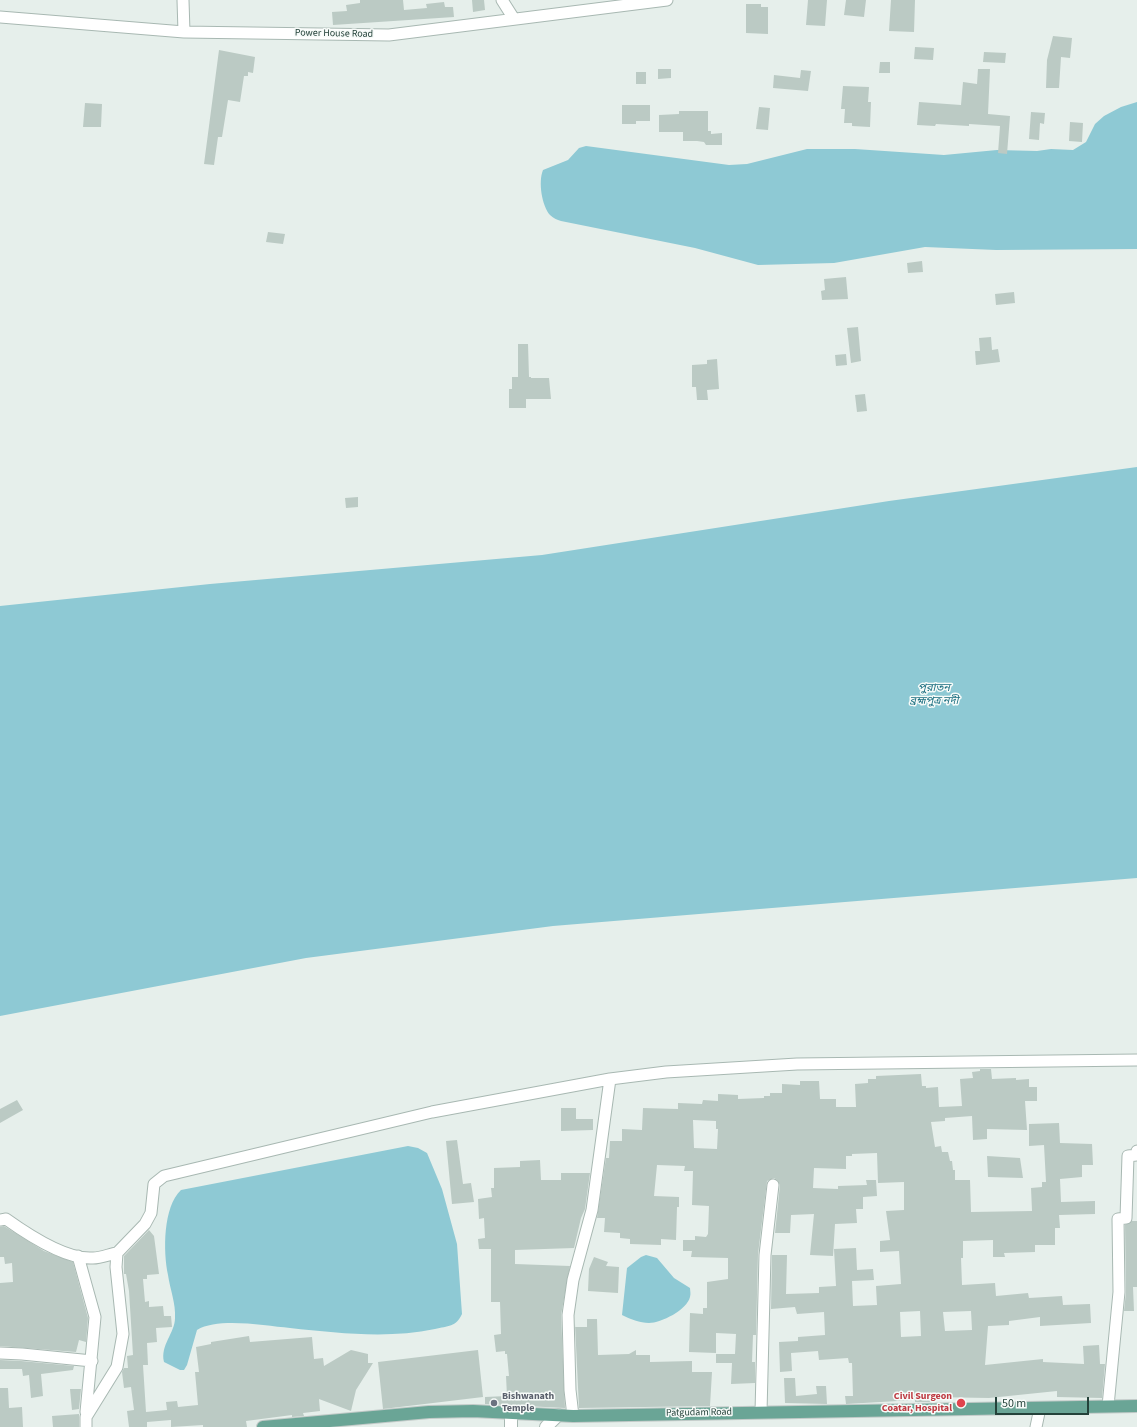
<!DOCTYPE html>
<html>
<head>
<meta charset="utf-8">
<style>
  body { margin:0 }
  #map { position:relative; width:1137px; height:1427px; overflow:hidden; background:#e6efeb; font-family:"Source Sans 3",sans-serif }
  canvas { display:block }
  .scale { position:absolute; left:995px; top:1397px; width:94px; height:18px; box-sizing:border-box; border:2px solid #24423a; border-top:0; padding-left:5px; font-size:12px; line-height:14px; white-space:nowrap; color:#24423a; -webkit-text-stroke:3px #f7fbf9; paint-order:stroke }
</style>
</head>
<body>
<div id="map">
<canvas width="1137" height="1427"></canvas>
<div class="scale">50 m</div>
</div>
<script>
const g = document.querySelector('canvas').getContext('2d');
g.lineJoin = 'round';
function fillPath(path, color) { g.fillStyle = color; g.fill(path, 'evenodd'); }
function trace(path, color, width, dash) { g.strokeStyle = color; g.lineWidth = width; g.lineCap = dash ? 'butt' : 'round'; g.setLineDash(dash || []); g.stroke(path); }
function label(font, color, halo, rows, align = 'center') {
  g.font = font + ' "Source Sans 3","Noto Sans Bengali",sans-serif'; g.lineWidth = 3; g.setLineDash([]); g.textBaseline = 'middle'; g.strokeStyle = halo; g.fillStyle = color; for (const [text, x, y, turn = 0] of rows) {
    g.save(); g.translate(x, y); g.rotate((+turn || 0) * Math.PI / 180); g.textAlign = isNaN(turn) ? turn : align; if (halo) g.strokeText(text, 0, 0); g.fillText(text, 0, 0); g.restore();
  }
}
fillPath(new Path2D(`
  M1137,102V249L996,250L925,247L834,263L758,265L695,248L561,221C557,220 553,218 550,215C542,206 538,182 543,170L568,160L579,148L586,146L729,165L747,164L807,149H855L944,155L997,150L1037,151L1051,149L1073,150L1086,142L1095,124L1104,116L1121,107Z
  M1137,467V878L553,926L306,958L0,1016V606L210,584L542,555L889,501Z
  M408,1146L418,1148L427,1153L442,1189L457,1244L462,1314C456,1327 448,1326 435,1329C388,1339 337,1333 290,1328C265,1326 219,1317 197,1330L187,1365L184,1370H180L164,1362C160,1345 175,1333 175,1318C176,1304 170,1289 168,1275C163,1251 163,1207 181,1190Z
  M646,1255L657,1258L674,1278L690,1288C690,1290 691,1294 690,1297C687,1310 661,1323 649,1323C640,1323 630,1319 622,1315L627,1268L641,1257Z`), '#8ec9d4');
fillPath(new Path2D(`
  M360,0H403L404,10L427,8L426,4L444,2L445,7H453L454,17L333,25L332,12L347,11L346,5L360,3Z
  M472,0H484L485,10L473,12Z
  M808,0H827L825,26L806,25Z
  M846,0H866L864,17L844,15Z
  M891,0H915L914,32L889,31Z
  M746,4H761V7H768V34L746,33Z
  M1053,36L1072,38L1070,58L1061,57L1059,88H1046L1047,60Z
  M915,47L934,48L933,60L914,59Z
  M219,50L255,57L253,73L248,72V76H244L240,102L228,100L222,137H218L214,165L204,164Z
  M984,52L1006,53L1005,63L983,62Z
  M880,62H890V73H879Z
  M658,69H671V78L658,79Z
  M978,69H990L988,114L1010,116L1007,154L998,153L1000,126L969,124V126L936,124L935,126L917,125L919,102L961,105L963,82L977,84Z
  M801,70L811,71L808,91L773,88L774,75L800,78Z
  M636,72H646V84H636Z
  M843,86L869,87L868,102H871L870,127L852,126V123H844L845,109H841Z
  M85,103L102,104L101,127H83Z
  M622,105H650V121H636V124H622Z
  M759,107L770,108L768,130L756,129Z
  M679,111H708V131H711V134L722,133V145H706L704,142L697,141H683V132H659V115L679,114Z
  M1031,112L1045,113L1044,124L1040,123L1039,140L1029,139Z
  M1070,122L1083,123L1082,142L1069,141Z
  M268,232L285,234L283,244L266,242Z
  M922,261L923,272L908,273L907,263Z
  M846,277L848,299L822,300L821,291L825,290L824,279Z
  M1014,292L1015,303L996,305L995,294Z
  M858,327L861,361L851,363L847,328Z
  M991,337L992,350L998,349L1000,362L976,365L975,351H980L979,338Z
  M518,344H528L529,377H531V378H549L551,399H526V408H509V389H512V377H518Z
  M846,354L847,365L836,366L835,355Z
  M717,359L719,389L707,390L708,400H697L696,387H692V365L707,364V360Z
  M865,394L867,411L857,412L855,395Z
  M358,497V507L346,508L345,498Z
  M980,1069H991L992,1079L1016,1078V1080L1029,1079V1087H1037V1101H1025L1027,1130L987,1129V1139L973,1140L972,1116L945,1118V1121L931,1122L935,1147L941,1146L942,1152H948L950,1161H952L953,1170H955V1180H970L971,1212L1032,1211L1031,1188L1042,1187V1182H1046L1044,1145L1029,1146V1124L1059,1123L1060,1143L1092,1144L1093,1165H1082V1177L1060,1179L1061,1202L1095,1201V1214L1059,1215L1060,1228H1055V1245H1035V1252L1004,1253L1005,1257H993V1240L963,1241V1258H961L962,1285L995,1283L996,1296L1028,1293L1029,1298L1062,1296L1063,1305L1090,1304L1091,1323L1040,1326V1317L1009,1321V1325L988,1326L985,1365L1043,1359V1362L1084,1364L1083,1346L1099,1345L1100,1364H1105L1102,1398L1057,1397V1391L989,1398L931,1397V1402H915V1400L846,1404L845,1396H853L852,1363H849L848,1358L819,1360L818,1351L791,1353L792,1371L780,1372L779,1342L798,1341V1337L825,1335L824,1312L797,1314L795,1307L771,1309L772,1255H787L786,1294L819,1293V1287L836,1286L834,1249L856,1248L857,1270L873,1269L874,1280L852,1281L853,1306L877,1305L876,1286L901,1284L899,1251L880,1252V1241L890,1240L886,1211L904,1210V1182L878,1183L877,1153L852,1154V1156H846V1169L814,1168L813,1188L838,1189V1186L867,1185L866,1180H876L877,1196L863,1197V1209H856L857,1223L835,1224L833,1256L810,1255L814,1214L791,1215L790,1233H775L780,1185L777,1180L774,1178L767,1181L758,1254L756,1335H753L752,1362H755V1383L731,1384L732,1363H716V1354H735L736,1334L716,1333V1353L689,1352L690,1313L703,1314V1308H707V1282L728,1279V1258L691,1257L692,1251H683V1240H695V1236L706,1237L708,1234L709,1206L692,1205L693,1171H684L685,1166L657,1165L654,1196L679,1197V1207H677L676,1240L661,1239V1245L630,1244V1239L620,1238V1233L604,1232L605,1218H597L606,1158H609L610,1141H622V1129L642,1130L643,1108L678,1109V1103L702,1104L703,1100L718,1101V1094L738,1095V1099L764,1098V1096H770V1093H782V1084L800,1085V1081H819L820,1099H836V1107H856L855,1084L868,1083V1079H876V1076L921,1074L922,1086H926V1088L938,1087L939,1107L962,1106L960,1079L973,1078L972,1072L980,1071ZM693,1120L716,1121V1129H718L717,1149L694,1148ZM920,1311L921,1336L901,1337L900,1312ZM971,1311L972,1330L945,1331L943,1312Z
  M17,1100L23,1110L0,1123V1109Z
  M561,1108H576V1119H593V1130L561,1131Z
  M457,1140L463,1184L471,1183L474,1202L452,1204L446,1141Z
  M987,1156L1020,1158L1023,1178L988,1177Z
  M540,1160L541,1180H561V1173H590L585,1209L581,1218L574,1248L515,1250V1264L570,1266L561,1315L565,1408L485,1404V1397L507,1396L506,1376H509L507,1354H505V1351L496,1352L494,1335L501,1334L500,1302H491V1249H479L478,1239L485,1238L484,1218L479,1219L478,1199L492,1197L491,1188H494V1168L520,1167V1161Z
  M1132,1221H1137V1287H1133L1134,1311H1124L1126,1292L1125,1225Z
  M4,1226L44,1251L73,1262L88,1318L86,1342L79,1340L76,1352L0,1346V1283L13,1282L12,1263L5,1264L4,1257H0V1227Z
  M149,1230L154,1236L159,1274L147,1275V1279H143L145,1302L149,1301V1307L163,1306L164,1316H171L172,1327L156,1328L157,1342L147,1343L148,1365H143L146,1412L167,1410L166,1402L177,1401L178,1407L198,1405L195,1372H199L196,1347L211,1344V1342L249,1336L250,1342L312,1337L314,1359L323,1358L324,1366L351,1350L368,1354V1363H373L356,1390L351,1411L319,1399L320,1411L303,1413L304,1416L292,1417V1415L246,1421L247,1427H203V1425L171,1427V1420L147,1422V1427H129L127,1411L134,1410L131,1387L124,1388L122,1372L124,1368H128L127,1356L133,1355L129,1291L126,1274H124V1256Z
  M594,1257L608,1262L606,1266L619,1267L618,1293L588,1291L589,1269Z
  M587,1319H597L598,1355L629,1354L636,1350V1355H650V1362L692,1361V1372H712L710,1406L579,1408L575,1324V1327H587Z
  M478,1350L483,1397L383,1409L378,1362Z
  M0,1360L21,1361L74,1366L73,1370L41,1374L43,1396L31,1398L29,1375L23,1376L22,1369H0Z
  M784,1378H795L796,1396L817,1394L816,1386H826L827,1404L785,1403Z
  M0,1388H8L9,1408L22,1407L23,1427H0Z
  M70,1389H81L79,1409L72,1410Z
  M79,1414V1427H53L52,1416Z`), '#bbcac4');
const minor = new Path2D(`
  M183,0L184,32
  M502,0L514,19
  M0,17L184,32L389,35L667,0
  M0,1220L6,1219C27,1234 66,1260 93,1258C101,1258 110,1254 117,1253
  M78,1256L95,1317L86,1412
  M0,1353L22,1354L92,1361
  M1108,1406L1119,1292L1118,1219L1126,1218L1128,1156L1137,1155V1151
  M761,1412L765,1255L773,1185
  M573,1416L570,1390L568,1315L573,1280L592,1210L610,1079
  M86,1427V1417L117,1367L123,1334L116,1267L117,1253L145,1224L151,1213L154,1184L164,1176L432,1112L610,1079L666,1072L797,1064L1137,1060
  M1036,1427L1040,1408`);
const tertiary = new Path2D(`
  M511,1414V1427
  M546,1427L558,1415`);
const primary = new Path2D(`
  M263,1427L429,1412L473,1411L573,1416L1137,1406`);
trace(minor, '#a8b8b2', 13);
trace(tertiary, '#a8b8b2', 14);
trace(primary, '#c2cac8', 14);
trace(minor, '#fff', 11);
trace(tertiary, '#fff', 12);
trace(primary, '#6aa596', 12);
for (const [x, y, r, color] of [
  [494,1403,4,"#6b7280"],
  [961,1403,5,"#e0444e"]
]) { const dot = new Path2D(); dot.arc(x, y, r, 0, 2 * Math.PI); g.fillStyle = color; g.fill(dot); trace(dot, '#f7fbf9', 1.5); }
label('10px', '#24423a', '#f7fbf9', [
  ["Power House Road",334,34,1],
  ["Patgudam Road",699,1413,-1]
]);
label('bold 10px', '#5b616d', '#f7fbf9', [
  ["Bishwanath",502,1397],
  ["Temple",502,1409]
], 'left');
label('bold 10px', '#be3a42', '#f7fbf9', [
  ["Civil Surgeon",952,1397],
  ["Coatar, Hospital",952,1409]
], 'right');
label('italic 11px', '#1c6f80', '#f7fbf9', [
  ["পুরাতন",934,689],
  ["ব্রহ্মপুত্র নদী",934,702]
]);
</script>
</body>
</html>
